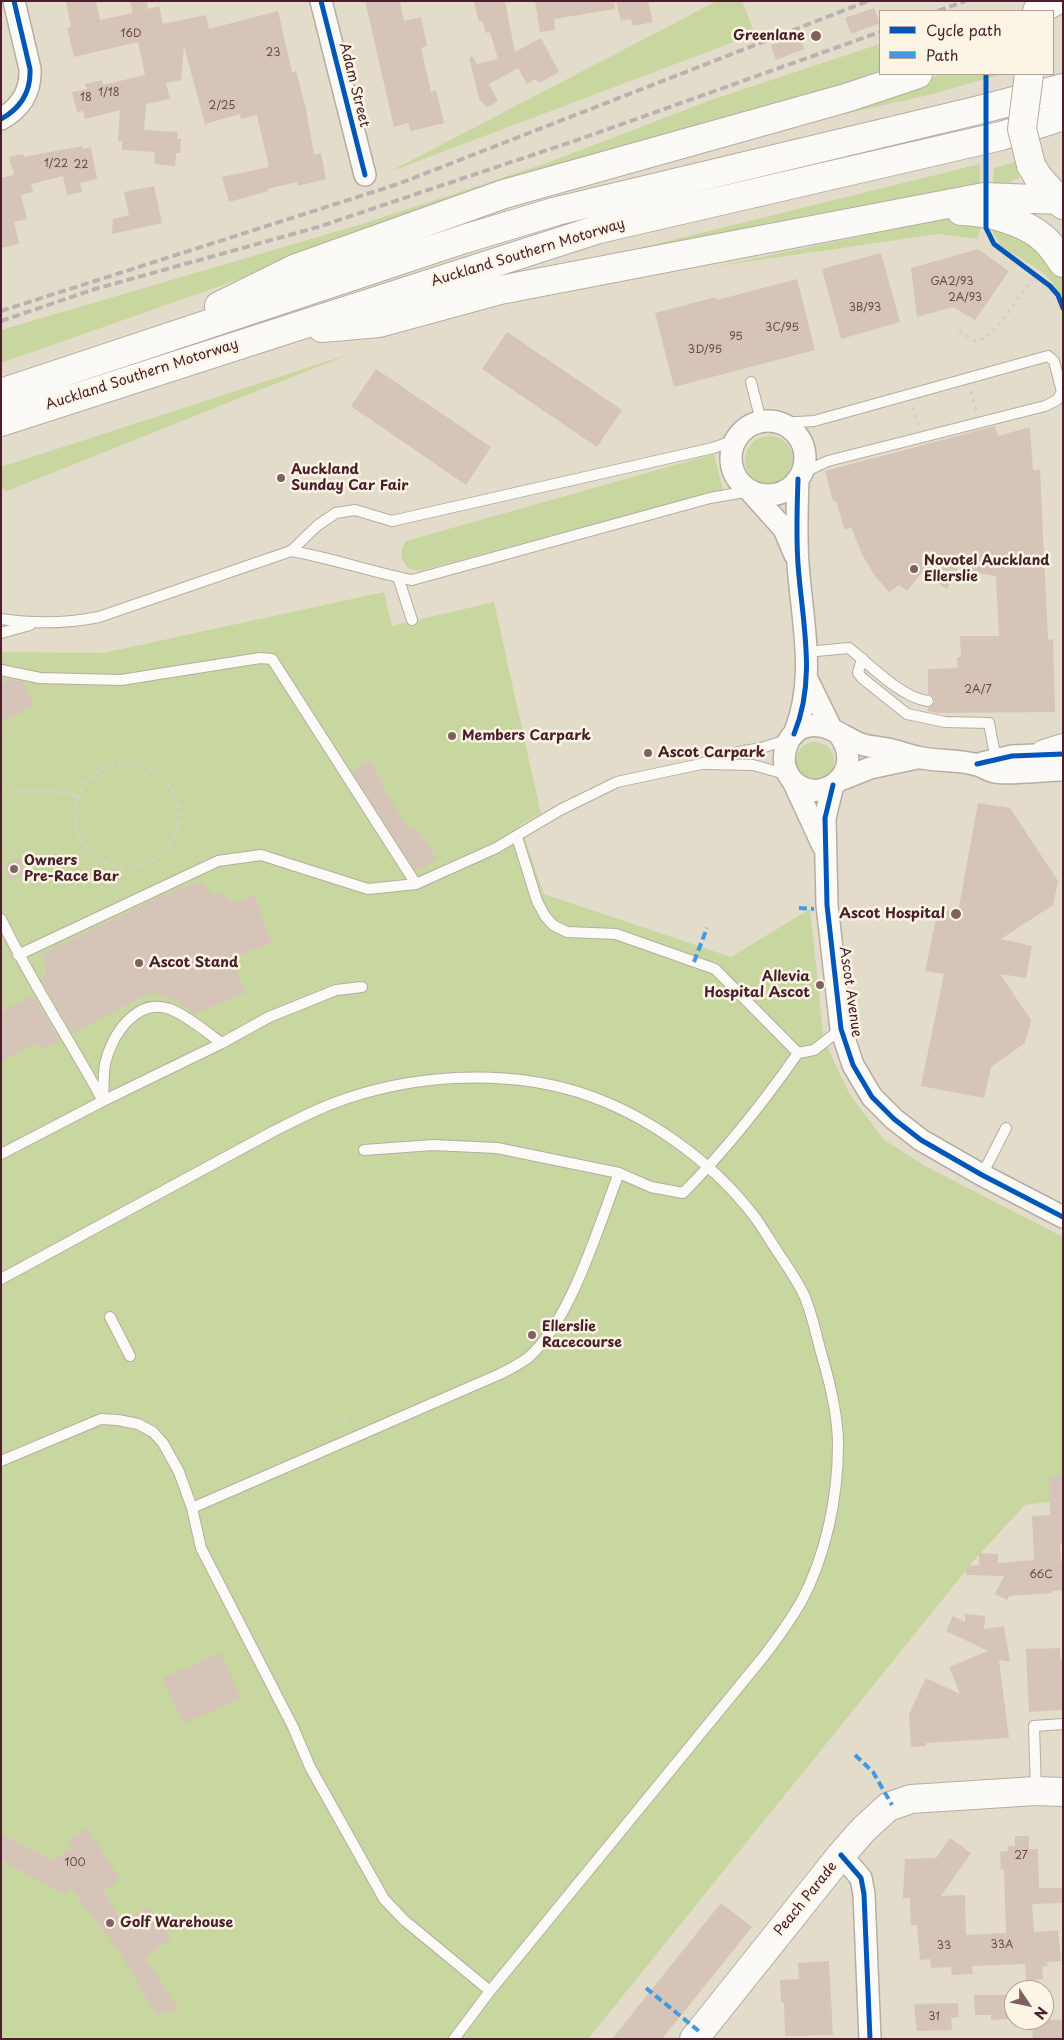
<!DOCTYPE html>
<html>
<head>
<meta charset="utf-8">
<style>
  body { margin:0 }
  #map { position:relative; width:1064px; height:2040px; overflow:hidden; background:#e4dcca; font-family:"Playpen Sans",sans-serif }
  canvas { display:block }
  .frame { position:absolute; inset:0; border:2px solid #4a1f2b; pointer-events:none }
  .legend { position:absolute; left:879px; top:10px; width:175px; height:65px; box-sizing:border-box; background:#fcf5e5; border:1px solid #b59f9b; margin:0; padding:6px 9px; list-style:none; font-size:15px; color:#4a1f2b }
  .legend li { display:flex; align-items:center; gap:10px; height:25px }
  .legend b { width:25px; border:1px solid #b59f9b }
  .north { position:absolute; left:1004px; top:1980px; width:50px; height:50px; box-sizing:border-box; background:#fcf5e5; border:1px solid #b59f9b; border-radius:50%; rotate:124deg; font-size:14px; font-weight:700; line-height:20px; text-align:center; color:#4a1f2b }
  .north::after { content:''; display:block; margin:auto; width:18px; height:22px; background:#806163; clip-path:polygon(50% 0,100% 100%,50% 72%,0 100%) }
</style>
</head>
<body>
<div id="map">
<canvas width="1064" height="2040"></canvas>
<div class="frame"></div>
<ul class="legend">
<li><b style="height:6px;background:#0057b8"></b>Cycle path</li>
<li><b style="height:6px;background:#409be1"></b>Path</li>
</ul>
<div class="north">N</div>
</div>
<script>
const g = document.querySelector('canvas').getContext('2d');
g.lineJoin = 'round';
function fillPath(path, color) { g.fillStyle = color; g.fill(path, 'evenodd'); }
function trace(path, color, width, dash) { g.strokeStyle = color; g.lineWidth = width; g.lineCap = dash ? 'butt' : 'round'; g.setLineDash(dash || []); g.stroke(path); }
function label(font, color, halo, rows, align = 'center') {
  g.font = font + ' "Playpen Sans",sans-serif'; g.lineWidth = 5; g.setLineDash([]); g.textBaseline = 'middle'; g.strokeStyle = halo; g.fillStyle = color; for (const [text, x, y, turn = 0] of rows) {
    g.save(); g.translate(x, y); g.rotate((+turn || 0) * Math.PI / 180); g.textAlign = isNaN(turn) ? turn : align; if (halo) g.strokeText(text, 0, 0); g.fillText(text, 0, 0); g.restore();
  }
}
fillPath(new Path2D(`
  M717,1H742L755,34L389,172Z
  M880,44V74L334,246L1,363V330L362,224L457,193L547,163L711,100Z
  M942,74H1002L929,95L767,131L913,85Z
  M1015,162L1019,178L1008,183L993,185L994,168Z
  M980,164V188L641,254L640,248Z
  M948,218L972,219L1004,224L1056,266L1063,278V298L1051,281L1039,270L1000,245L990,227L981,229L977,239L938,234L718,266Z
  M350,354L7,491L1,489V467Z
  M745 460a24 24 0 1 1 48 0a24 24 0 1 1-48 0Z
  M714,454L723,490L419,571L409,569C400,559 399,552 406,541Z
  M384,592L392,626L494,602L541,814L520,825L544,894L731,957L810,909L823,1032L830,1053L849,1093L883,1139L925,1166L1063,1237V1500L1025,1505L976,1558L588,2039H1V652L103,653Z
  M796 761a19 19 0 1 1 38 0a19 19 0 1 1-38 0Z`), '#c8d79f');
fillPath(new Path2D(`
  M66,1H96L100,20L133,13L130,1H147L148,9L159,6L163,24L206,15L209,29L278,11L292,72L296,71L306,109L314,155L321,153L326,179L298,186L297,182L267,189L268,191L229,202L222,177L269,167L257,115L241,119L240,114L205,124L184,46L181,80L166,83L170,99L146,104L144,130L178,132L177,139H181L180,153H176L175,166L154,164L155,152L122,150V141H118L120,110L85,119L83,111L77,112L72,92L87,89L85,84L102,80L103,85L145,75L138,42L74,57L67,28L71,27Z
  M365,1H400L404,21L421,17L427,46L421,48L431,92L436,90L444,123L411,131L408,123L394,127Z
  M474,1H505L515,52L541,38L559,72L539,83L536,79L527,84L518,68L489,84L498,101L486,108L482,101L480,102L469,58L472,56L477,64L498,59L490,32L486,33L482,21L479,22Z
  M535,1H614L615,9L554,19L555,30L540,32Z
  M616,1H648L653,22L633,26L631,19L621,21Z
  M874,8L880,23L851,34L845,18Z
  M799,35L804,49L776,60L771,45Z
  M82,146V149L91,147L97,179L80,183L82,192L67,195L63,176L31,184L33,192L21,195L27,219L14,222L19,244L1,248V178L14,175L9,157L23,154L24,157Z
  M154,186L162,223L112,234L113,219L129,215L124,192Z
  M978,249L1009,271L975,320L953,307L917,317L911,268Z
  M881,253L900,322L841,339L822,269Z
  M797,279L815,350L674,387L655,313L716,297L717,300Z
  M507,332L622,410L597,447L482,369Z
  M376,369L491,447L466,485L351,406Z
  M995,426L998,436L1030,427L1033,470H1040L1048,640L1053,639L1055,712L937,713L928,711V708L935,702L933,696L928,694V669L958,668L957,657H961L960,636H999L996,576L972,572L959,566L947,589L922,572L907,591L899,585L889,592L874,575L862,554L851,527L845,530L836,501H833L825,471Z
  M12,679L24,682L35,706L1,722V684Z
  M369,761L385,785L382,787L410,830L415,826L437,859L416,872L352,772Z
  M978,803L1010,808L1058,881L1053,905L1001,939L1032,946L1026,978L1000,974L1031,1020L1025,1043L991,1067L984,1098L921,1086L944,974L925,971L938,909L958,912Z
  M18,858L25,873L11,880L4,866Z
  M200,881L214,896L220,893L234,903L254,895L272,943L231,958L245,993L194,1014L179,1003L153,992L72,1033L40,979L46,976L44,953L159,897Z
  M33,995L60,1040L42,1049L38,1042L1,1062V1012Z
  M1049,1475H1063V1544H1060L1061,1562H1063V1590L1052,1591V1593L1009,1596L1007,1600L995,1594L1004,1576L966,1575V1566L979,1565V1553L998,1554V1563L1034,1560L1032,1516L1050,1515Z
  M965,1614L985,1616L984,1629L1004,1626L1010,1662L999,1660L1009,1738L926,1743V1746L911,1747L909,1714L926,1678L960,1694L949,1667L988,1651L946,1631L953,1616L965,1622Z
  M1060,1648V1659H1062V1710L1029,1712L1026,1649Z
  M221,1653L241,1699L183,1724L163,1678Z
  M87,1828L120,1879L103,1891L123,1923L148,1906L171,1939L145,1957L180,2011L156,2014L120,1952L70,1887L64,1894L1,1860V1834L53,1860L73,1847L68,1840Z
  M1015,1836H1029V1849H1038L1039,1888H1063V1903L1032,1904L1034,1932L1058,1930L1061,1961L1047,1962L1048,1966L1042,1967L1043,1979L1026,1981L1025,1964L972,1966L973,1974L952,1975L951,1967L931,1968L930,1959L920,1960L917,1925H911L910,1898H903L905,1859L936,1858L950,1838L971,1853L941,1896L965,1895L966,1935L1006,1933L1004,1870H1001L1000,1852L1008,1851V1846H1015Z
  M721,1903L752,1927L662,2039H612Z
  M829,1961L833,2035L785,2036L784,2002H781L780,1980L799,1979L798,1963Z
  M974,1995H1014V2019L991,2020V2015H975Z
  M958,2003L959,2017L951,2018L952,2030L917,2031L914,2004Z
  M1032,2020H1063V2039H1033Z`), '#d5c4b7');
const service = new Path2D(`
  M751,382L761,421
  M782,423L814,421L1048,356L1054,361L1062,392L1057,400L1045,406L828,461L802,473
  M291,551C332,558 371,572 412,580L710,498L750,491
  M398,577L412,620
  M1,619C35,624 65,624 99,617L291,551L318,525L336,513L355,510L392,521L713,448L735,440
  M1,633L30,625
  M806,652L849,648C870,665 902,698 928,701
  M862,658L858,673L862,678L907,714L945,722L989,723L996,760
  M1,670L40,678L121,680L260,658L272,659L416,884
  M705,764L753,765L789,775
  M517,837L537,901L545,916L553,925L567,932L616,934L715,969L798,1053
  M1,919C31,982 70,1040 103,1101
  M18,955L218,861L261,855L368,889L416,884L496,848L560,810L617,782L701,764L723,755L761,748L787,740
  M103,1099C104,1088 103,1076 105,1064C111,1036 136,997 170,1009C188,1016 206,1032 222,1043
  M364,1150L433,1145L497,1148L619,1173L651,1187L683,1193C726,1150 763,1103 798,1053L814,1050L841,1029
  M1,1154L103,1101L222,1043L269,1017L336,990L362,987
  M982,1175L1006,1128
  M1,1279L274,1131C294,1121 313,1111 334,1103C408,1075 501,1068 578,1092C645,1113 711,1160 754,1216C763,1228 770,1241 779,1254C787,1266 796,1279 803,1293C812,1312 816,1335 822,1356C830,1383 838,1416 838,1445C838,1496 826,1556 801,1602C790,1621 777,1639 764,1656L490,1991L454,2039
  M110,1317L130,1356
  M1,1461L101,1419L118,1420L138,1424L153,1432L163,1443L179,1472L192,1508L201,1548L293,1727L310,1767L384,1899L404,1920L490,1991
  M192,1508L500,1374C510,1369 520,1364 529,1357C572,1318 598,1227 619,1173
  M1036,1790L1034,1726L1063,1724`);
const minor = new Path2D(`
  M321,1L365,175
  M1,119C21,108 31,91 30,69L14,1
  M731 458a37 37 0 1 1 74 0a37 37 0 1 1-74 0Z
  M750,491L784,529L795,555
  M808,681L832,730
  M838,733C869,772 819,809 792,780C777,762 785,730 809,726C828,723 842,736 858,743C867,747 878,747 888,749C898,751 907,755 917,757C936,762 958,759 977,765C983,766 988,771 995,772C1009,775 1046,770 1063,770
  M794,734C817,679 802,621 798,564C796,536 797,507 798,479
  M982,763L1012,756L1060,754
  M840,780L870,768L917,758
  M793,781L823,846
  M833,785L825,818L827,905L841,1029L853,1065L872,1097L894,1119L921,1140L982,1175L1063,1217
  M841,1855L861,1878L864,1894L870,2039`);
const secondary = new Path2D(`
  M694,2039L841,1855L863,1830L888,1807L911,1799L1036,1791L1063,1792`);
const primary = new Path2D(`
  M1031,165L1038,177L1063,205
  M1044,754L1063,748`);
const motorway = new Path2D(`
  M1037,11L1054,2
  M961,211C986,211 1024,221 1043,238C1051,244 1057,255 1063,263
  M219,306L294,269L504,194L846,98L918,74
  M322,328L379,323L500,290L984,197L1060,200
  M1,393L464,239L557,211L975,111L1063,88
  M1,422L599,229L1001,136L1063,116`);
trace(service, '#b5ada2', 12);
trace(minor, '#b5ada2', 24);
trace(secondary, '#b5ada2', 30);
trace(primary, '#b5ada2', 30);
trace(motorway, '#b5ada2', 30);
trace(new Path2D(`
  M959,331L975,341L986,338L992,330L996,329L1036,274
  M971,391L976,411
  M913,407L918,425
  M75 815a52 52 0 1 1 104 0a52 52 0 1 1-104 0Z
  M1,789L56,792L79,796
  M344,1421L351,1417`), '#d5d0cd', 3, [4, 4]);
trace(service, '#fbfaf7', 10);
trace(minor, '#fbfaf7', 21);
trace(secondary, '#fbfaf7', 28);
trace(primary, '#fbfaf7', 28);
trace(motorway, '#fbfaf7', 28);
trace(new Path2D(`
  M938,11L965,1
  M1,311L398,184L868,1
  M1,321L95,289L318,227L583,138L880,32`), '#b9b2b1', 4, [8, 4]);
const primaryBridge = new Path2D(`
  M1029,74L1022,129L1031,165`);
trace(primaryBridge, '#b5ada2', 30, []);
trace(primaryBridge, '#fbfaf7', 28);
trace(new Path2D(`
  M799,908L814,909
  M694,962L707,928
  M855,1755L873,1772L892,1805
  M646,1988L700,2032`), '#409be1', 4, [8, 4]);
trace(new Path2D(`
  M321,1L365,175
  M986,74V228L994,244L1050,286L1058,295L1063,308
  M1,119C21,108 31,91 30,69L14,1
  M794,734C817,679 802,621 798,564C796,536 797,507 798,479
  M977,764L1012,756L1063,754
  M833,785L825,818L827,905L841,1029L853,1065L872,1097L894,1119L921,1140L982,1175L1063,1217
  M841,1855L861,1878L864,1894L870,2039`), '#0057b8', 5);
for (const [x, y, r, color] of [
  [816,36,6,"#806163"],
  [281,478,5,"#806163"],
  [914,569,5,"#806163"],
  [452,736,5,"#806163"],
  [648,753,5,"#806163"],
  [14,869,5,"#806163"],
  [956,914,6,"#806163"],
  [139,963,5,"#806163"],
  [820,985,5,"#806163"],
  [532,1335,5,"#806163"],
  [110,1923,5,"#806163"]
]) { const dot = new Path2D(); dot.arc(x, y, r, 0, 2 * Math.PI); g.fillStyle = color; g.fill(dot); trace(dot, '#fcf5e5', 2); }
label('11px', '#6d484e', null, [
  ["16D",131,34],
  ["23",273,53],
  ["1/18",109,93],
  ["18",86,98],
  ["2/25",222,106],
  ["1/22",56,164],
  ["22",81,165],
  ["GA2/93",952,282],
  ["2A/93",965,298],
  ["3B/93",865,308],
  ["3C/95",782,328],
  ["95",736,337],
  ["3D/95",705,350],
  ["2A/7",978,690],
  ["66C",1041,1575],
  ["27",1021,1856],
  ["100",75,1863],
  ["33A",1002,1945],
  ["33",944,1946],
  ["31",934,2017]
]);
label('bold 14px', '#4a1f2b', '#fcf5e5', [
  ["Greenlane",805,36,"right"],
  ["Auckland",291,470],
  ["Sunday Car Fair",291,486],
  ["Novotel Auckland",924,561],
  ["Ellerslie",924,577],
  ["Members Carpark",462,736],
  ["Ascot Carpark",658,753],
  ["Owners",24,861],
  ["Pre-Race Bar",24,877],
  ["Ascot Hospital",945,914,"right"],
  ["Ascot Stand",149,963],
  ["Allevia",810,977,"right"],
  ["Hospital Ascot",810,993,"right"],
  ["Ellerslie",542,1327],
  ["Racecourse",542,1343],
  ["Golf Warehouse",120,1923]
], 'left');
label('14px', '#4a1f2b', '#fcf5e5', [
  ["Adam Street",354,85,76],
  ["Auckland Southern Motorway",528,253,-17],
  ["Auckland Southern Motorway",142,375,-18],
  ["Ascot Avenue",850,992,82],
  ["Peach Parade",806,1899,-51]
]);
</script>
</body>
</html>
